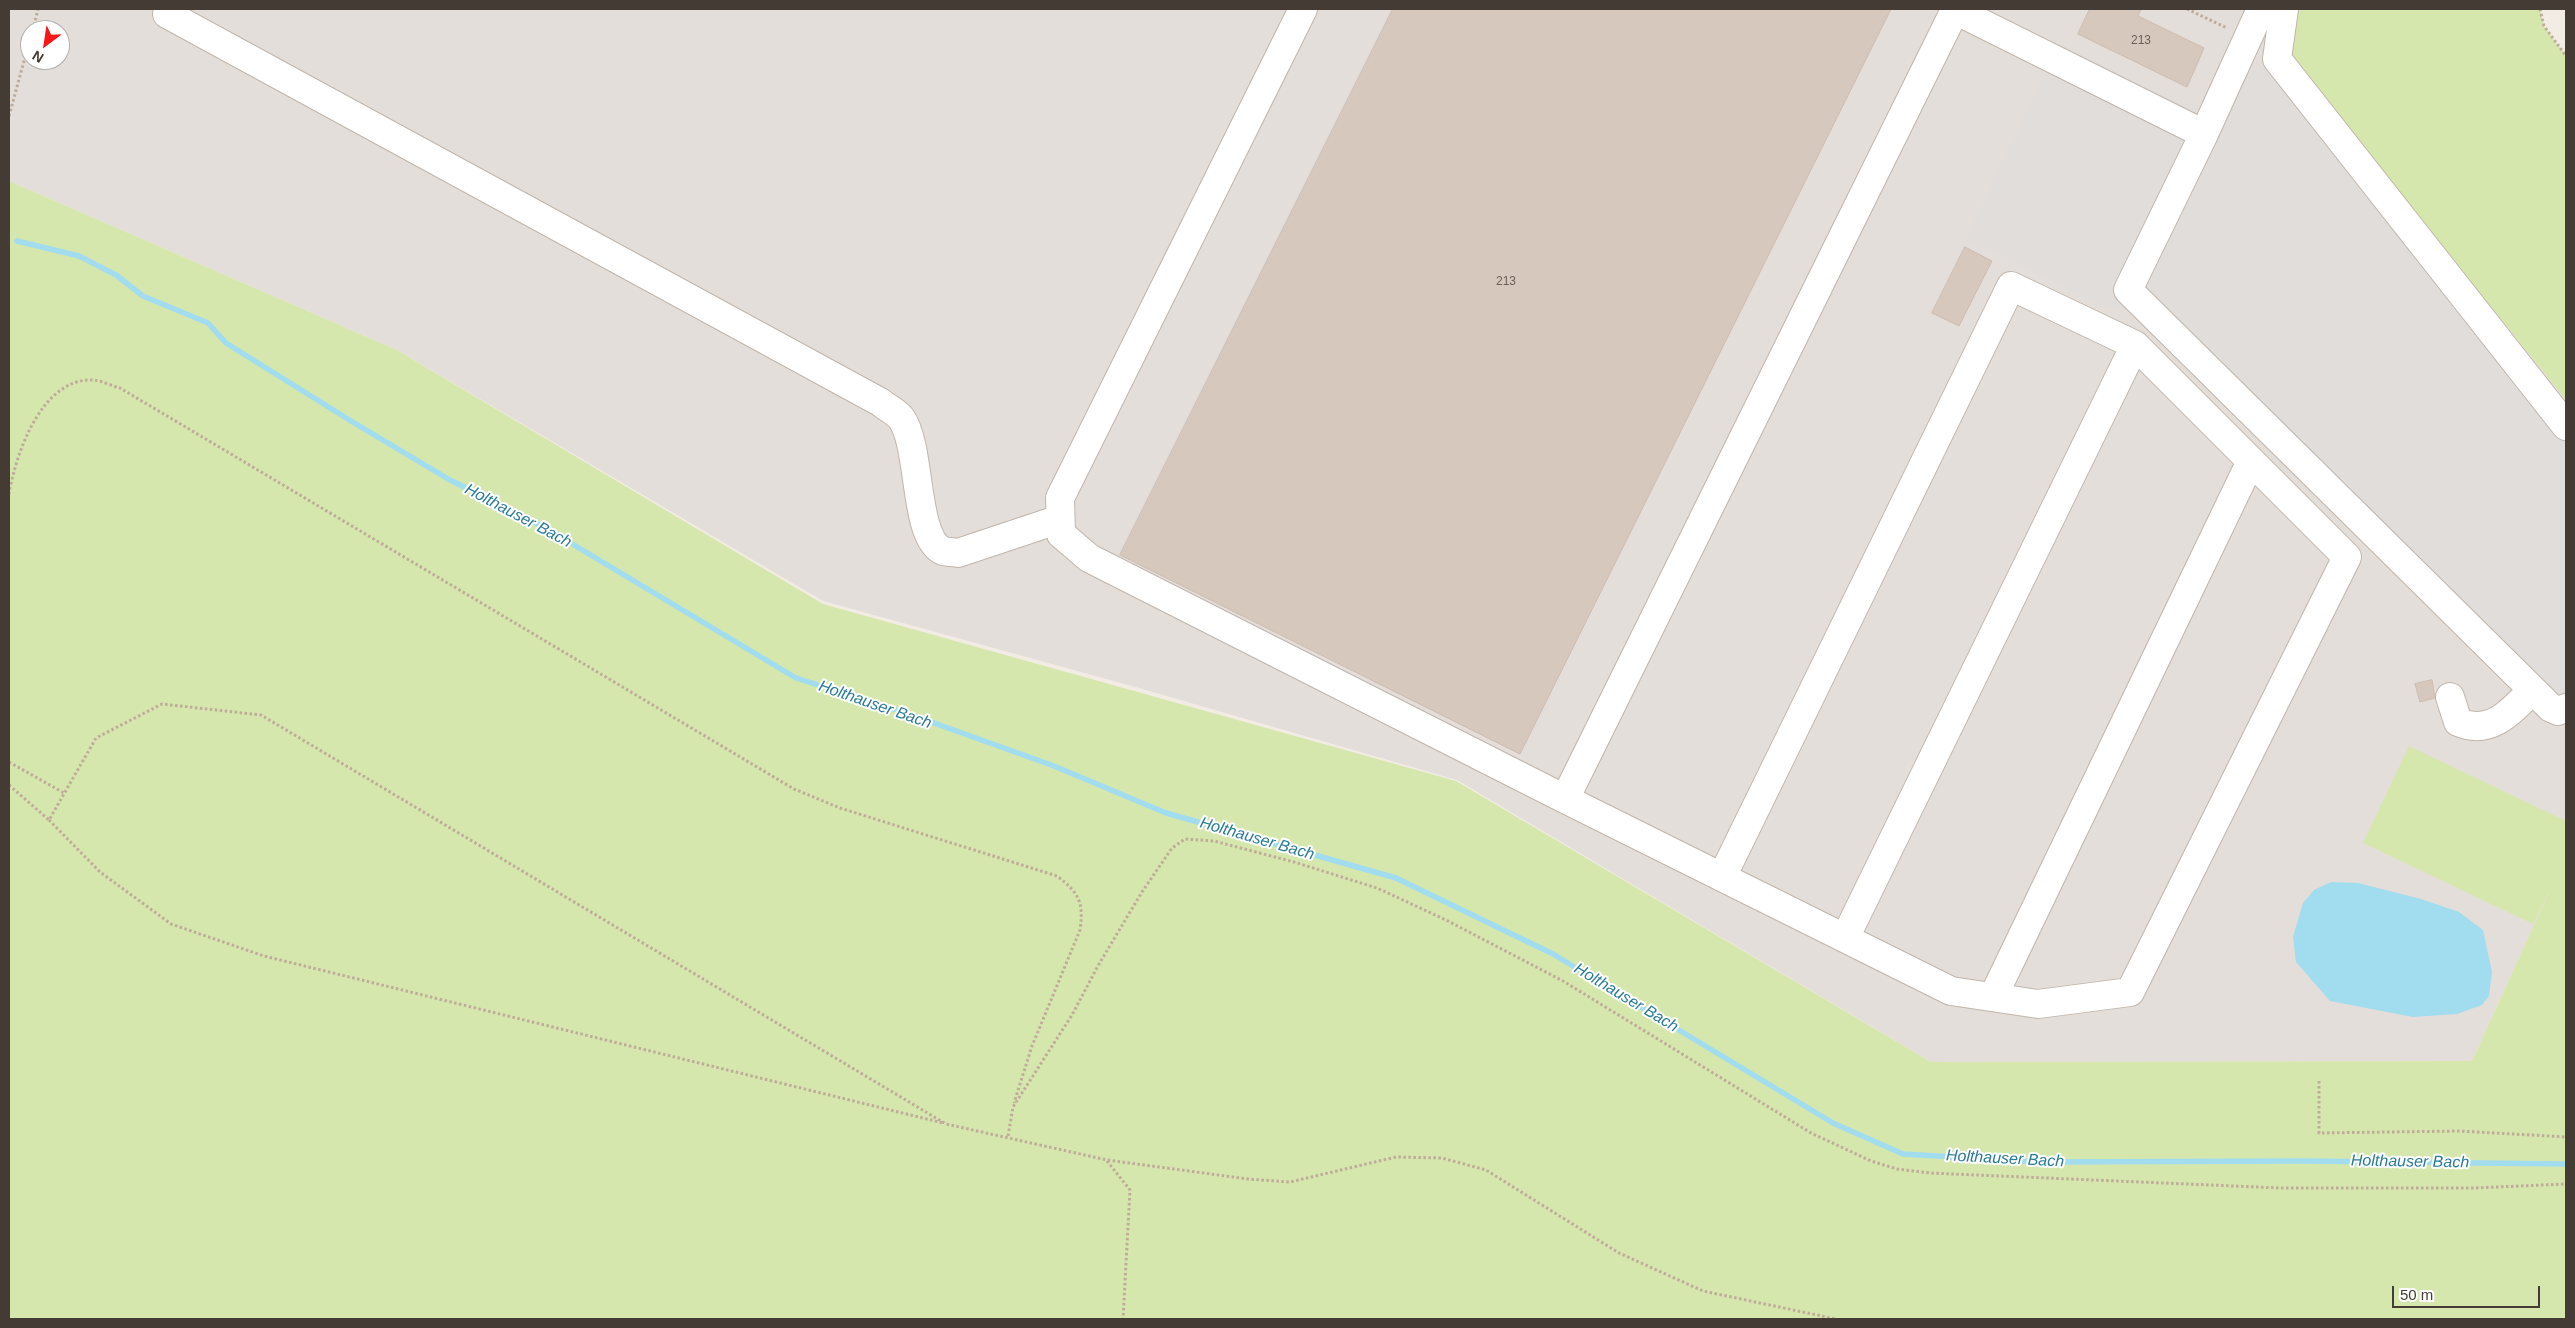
<!DOCTYPE html>
<html>
<head>
<meta charset="utf-8">
<style>
  body { margin:0 }
  #map { position:relative; width:2575px; height:1328px; overflow:hidden; background:#f2ece5; font-family:Arial,sans-serif }
  canvas { display:block }
  .frame { position:absolute; inset:0; border:10px solid #443c34; pointer-events:none }
  .north { position:absolute; left:20px; top:20px; width:50px; height:50px; box-sizing:border-box; background:#fff; border:1px solid #b4b1ae; border-radius:50%; rotate:211deg; font-size:14px; font-weight:700; line-height:20px; text-align:center; color:#443c34 }
  .north::after { content:''; display:block; margin:auto; width:18px; height:22px; background:#f81619; clip-path:polygon(50% 0,100% 100%,50% 72%,0 100%) }
  .scale { position:absolute; left:2392px; top:1286px; width:148px; height:22px; box-sizing:border-box; border:2px solid #443c34; border-top:0; padding-left:6px; font-size:15px; line-height:18px; white-space:nowrap; color:#443c34; -webkit-text-stroke:4px #fff; paint-order:stroke }
</style>
</head>
<body>
<div id="map">
<canvas width="2575" height="1328"></canvas>
<div class="frame"></div>
<div class="north">N</div>
<div class="scale">50 m</div>
</div>
<script>
const g = document.querySelector('canvas').getContext('2d');
g.lineJoin = 'round';
function fillPath(path, color) { g.fillStyle = color; g.fill(path, 'evenodd'); }
function trace(path, color, width, dash) { g.strokeStyle = color; g.lineWidth = width; g.lineCap = dash ? 'butt' : 'round'; g.setLineDash(dash || []); g.stroke(path); }
function label(font, color, halo, rows, align = 'center') {
  g.font = font + ' Arial,sans-serif'; g.lineWidth = 4; g.setLineDash([]); g.textBaseline = 'middle'; g.strokeStyle = halo; g.fillStyle = color; for (const [text, x, y, turn = 0] of rows) {
    g.save(); g.translate(x, y); g.rotate((+turn || 0) * Math.PI / 180); g.textAlign = isNaN(turn) ? turn : align; if (halo) g.strokeText(text, 0, 0); g.fillText(text, 0, 0); g.restore();
  }
}
fillPath(new Path2D(`
  M9,9H2292L2293,60L2566,400V855L2472,1061L1931,1062L1457,780L1139,688L823,601L397,350L9,181ZM30,30H60V60H30Z`), '#e4deda');
fillPath(new Path2D(`
  M2292,9H2540L2544,26L2566,56V400L2293,60Z
  M9,181L397,350L823,604L1456,781L1931,1062L2472,1061L2554,881L2533,924L2363,843L2409,746L2566,821V1319H9Z`), '#d6e7ad');
fillPath(new Path2D(`
  M2061,45L2185,106L2202,105L2267,62L2566,441V714L2149,301L2106,308L1965,239Z`), '#e0ddda');
fillPath(new Path2D(`
  M2331,882L2358,883L2421,899L2459,912L2483,930L2492,972L2489,996L2482,1005L2457,1014L2413,1017L2330,1001L2296,962L2293,937L2303,903L2314,890Z`), '#a1dcef');
trace(new Path2D(`
  M17,241L79,256L116,275L143,296L208,323L226,343L351,421L450,480L544,527L796,678L909,714L1054,766L1166,813L1396,878L1553,954L1833,1123L1903,1154L2039,1162L2302,1161L2566,1164`), '#a1dcef', 5.5);
const building = new Path2D(`
  M1393,9H1891L1520,754L1120,555Z
  M2090,9H2141L2138,16L2204,48L2187,87L2078,34Z
  M1965,247L1992,261L1959,326L1932,313Z
  M2432,680L2435,698L2420,702L2415,684Z`);
fillPath(building, '#d7c8bd');
trace(building, '#cebcae', 1);
const minor = new Path2D(`
  M1303,9L1060,498L1061,534L1089,558L1565,799L1955,10L2204,134
  M2261,9L2204,134L2128,290L2551,708L2558,711L2566,708
  M2284,9L2277,59L2566,426
  M167,14L880,402C886,407 896,412 901,418C922,447 913,538 943,551C947,552 954,552 958,553L1060,519
  M2450,697L2458,722C2490,736 2511,712 2532,690
  M1565,799L1951,991L2038,1004L2130,992L2347,557L2135,345L2011,286L1722,877
  M1845,938L2135,345
  M1993,997L2251,461`);
trace(minor, '#c0b5aa', 30);
trace(new Path2D(`
  M2187,9L2227,28
  M2540,9L2544,26L2566,56
  M33,30L38,9
  M9,116L30,39
  M9,494C16,453 42,377 94,380C102,381 112,386 120,388L794,789L840,808L1057,876C1079,893 1084,902 1080,930L1032,1046L1014,1103
  M9,762L64,793
  M9,785L49,820L96,738L162,704L261,715L946,1124L1107,1160L1248,1179L1290,1182L1396,1157L1442,1158L1486,1170L1619,1253L1703,1291L1836,1319
  M49,820L100,872L171,924L264,956L943,1123
  M2319,1081V1133L2459,1131L2566,1137
  M1008,1136L1013,1107L1072,1015L1099,964L1142,892L1172,848L1185,839L1214,841L1294,862L1377,888L1446,920L1563,981L1811,1133L1871,1161L1897,1169L1930,1173L2280,1188H2474L2566,1184
  M1107,1161L1130,1190L1123,1319`), '#bfab99', 3, [2.5, 2.5]);
trace(minor, '#fff', 28);
label('12px', '#695f56', null, [
  ["213",2141,41],
  ["213",1506,282]
]);
label('italic 16px', '#2a7b97', '#fff', [
  ["Holthauser Bach",518,516,28],
  ["Holthauser Bach",875,705,19],
  ["Holthauser Bach",1257,839,16],
  ["Holthauser Bach",1626,998,31],
  ["Holthauser Bach",2005,1159,3],
  ["Holthauser Bach",2410,1162,1]
]);
</script>
</body>
</html>
